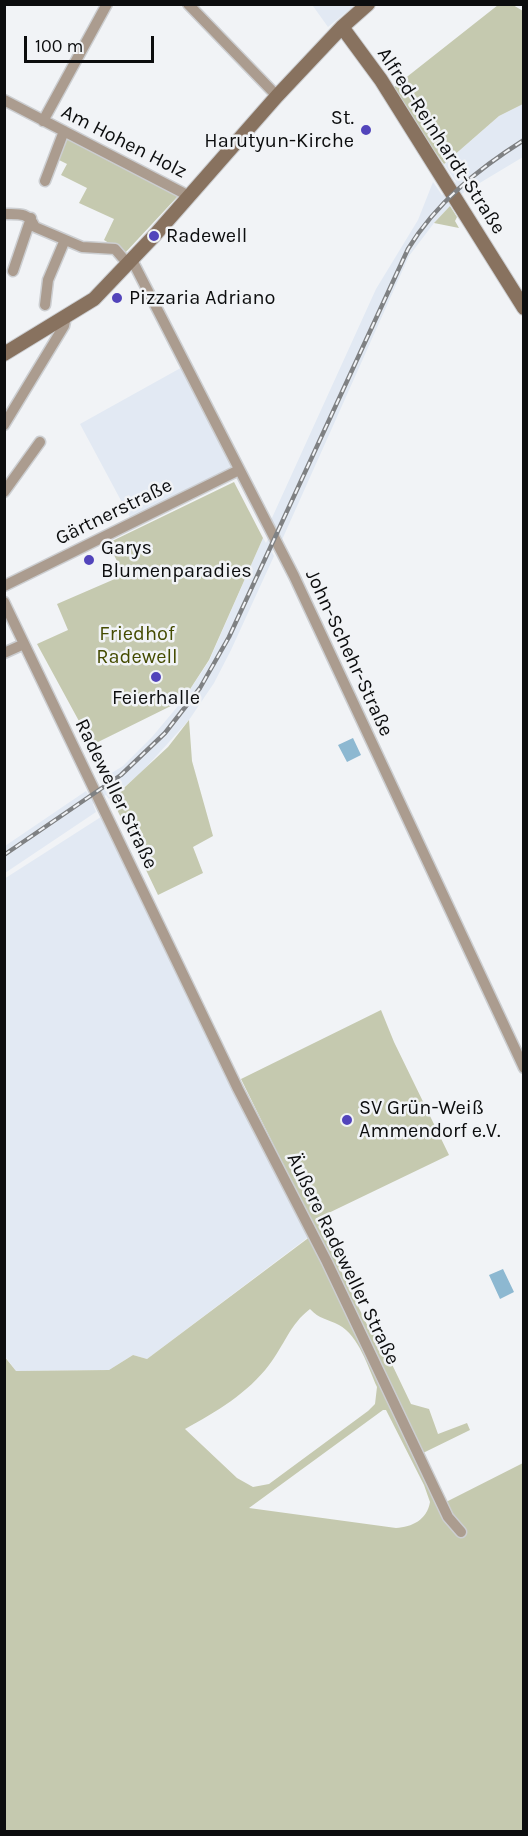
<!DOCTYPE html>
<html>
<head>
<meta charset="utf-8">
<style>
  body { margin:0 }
  #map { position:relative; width:528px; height:1836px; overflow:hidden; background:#f1f3f6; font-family:Karla,sans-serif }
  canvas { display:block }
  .frame { position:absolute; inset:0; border:6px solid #0c0d0e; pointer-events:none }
  .scale { position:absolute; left:24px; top:36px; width:130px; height:27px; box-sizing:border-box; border:3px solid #0c0d0e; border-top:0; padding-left:8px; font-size:18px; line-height:21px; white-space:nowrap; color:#0c0d0e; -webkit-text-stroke:4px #f1f3f6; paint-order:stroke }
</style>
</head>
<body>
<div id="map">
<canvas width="528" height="1836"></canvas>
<div class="frame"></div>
<div class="scale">100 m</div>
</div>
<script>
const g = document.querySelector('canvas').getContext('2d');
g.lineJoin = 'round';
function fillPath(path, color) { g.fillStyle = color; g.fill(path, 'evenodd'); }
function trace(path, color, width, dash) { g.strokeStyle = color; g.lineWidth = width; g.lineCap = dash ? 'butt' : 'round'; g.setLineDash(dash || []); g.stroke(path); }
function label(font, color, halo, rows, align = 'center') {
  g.font = font + ' Karla,sans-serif'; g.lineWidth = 5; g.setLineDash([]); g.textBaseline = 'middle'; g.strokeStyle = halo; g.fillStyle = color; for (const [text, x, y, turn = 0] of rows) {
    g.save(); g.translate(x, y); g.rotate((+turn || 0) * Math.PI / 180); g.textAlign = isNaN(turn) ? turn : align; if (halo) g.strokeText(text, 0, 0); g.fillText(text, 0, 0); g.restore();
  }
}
fillPath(new Path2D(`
  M308,5L354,4L355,5L328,27L313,6Z
  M523,104V157L463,193L434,223L409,256L281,542L279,538L272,552L274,556L231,650L214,683L189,720L140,774L109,799L106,795L93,804L96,812L5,873V846L86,791L88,794L102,785L100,780L123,766L152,737L183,700L209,661L263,538L266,543L274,526L271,520L376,289L418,220L433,182L442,195L456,182L444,164L499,116Z
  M186,365L239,470L133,523L80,424Z
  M104,815L311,1235L147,1359L133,1355L109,1370L16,1371L5,1356L4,879Z`), '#e2e9f3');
fillPath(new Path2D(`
  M498,5H513L523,11V104L499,116L444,164L389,91Z
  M68,137L179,195L125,253L104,240L114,219L79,203L87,188L61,175L67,164L59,160Z
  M450,206L457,217L455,221L459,228L434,223Z
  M234,482L263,538L209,660L183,700L92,745L37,644L68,630L57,604L124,575L108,543Z
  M189,720L192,761L213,836L193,847L203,873L158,895L112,799L168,747Z
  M381,1010L394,1042L449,1155L316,1219L371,1333L376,1331L411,1404L429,1409L438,1434L467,1423L470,1430L423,1453L446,1502L523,1463V1831H5L4,1356L16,1371L109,1370L133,1355L147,1359L311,1236V1221L241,1079ZM310,1309C319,1319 328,1319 339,1325C359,1336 368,1367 377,1387L375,1404L368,1411L269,1484L253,1487L237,1478L185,1429C216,1412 248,1393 269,1365C284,1346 290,1324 310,1309ZM383,1410H386L424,1485L430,1502C427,1520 412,1527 396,1528L249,1508Z`), '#c5c9af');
fillPath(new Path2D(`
  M353,738L361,755L347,762L338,745Z
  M503,1269L514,1292L500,1299L489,1275Z`), '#8db8d1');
const street = new Path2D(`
  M188,4L277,96
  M4,100L189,196
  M43,121L107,4
  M45,181L64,131
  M4,214C19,214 28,212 35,227L82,247L115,249L128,264
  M132,260L294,576L524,1068
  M13,271L31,218
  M45,305L48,280L64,242
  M4,425L64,326L66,317
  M4,492L40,442
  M4,586L239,470
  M4,602L238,1089L327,1262L448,1517L461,1532
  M4,653L24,644`);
const secondary = new Path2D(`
  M342,27L381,80L524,308
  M4,354L94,299L154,236L277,96L342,27L368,4`);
trace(street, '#ccced1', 13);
trace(secondary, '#ccced1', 16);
trace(street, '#ab9c8f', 10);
trace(secondary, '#88725f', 14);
const rail = new Path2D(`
  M4,855L121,775L165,733L200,688L229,637L408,249C436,203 478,169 524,140`);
trace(rail, '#7f8183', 4.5);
trace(rail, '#f1f3f6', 2, [7]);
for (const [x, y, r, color] of [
  [366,130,6,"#5244bb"],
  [154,236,6,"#5244bb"],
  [117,298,6,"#5244bb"],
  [89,560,6,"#5244bb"],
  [156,677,6,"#5244bb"],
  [347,1120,6,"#5244bb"]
]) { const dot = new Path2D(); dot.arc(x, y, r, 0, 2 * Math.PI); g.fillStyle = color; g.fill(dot); trace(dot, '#f1f3f6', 2); }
label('20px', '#0c0d0e', '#f1f3f6', [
  ["St.",354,118,"right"],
  ["Harutyun-Kirche",354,141,"right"],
  ["Radewell",166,236],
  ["Pizzaria Adriano",129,298],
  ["Garys",101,548],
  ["Blumenparadies",101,571],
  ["Feierhalle",156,698,"center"],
  ["SV Grün-Weiß",359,1108],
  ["Ammendorf e.V.",359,1131]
], 'left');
label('20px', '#0c0d0e', '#f1f3f6', [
  ["Alfred-Reinhardt-Straße",441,141,57],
  ["Am Hohen Holz",124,142,27],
  ["Gärtnerstraße",114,512,-26],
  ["John-Schehr-Straße",349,653,65],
  ["Radeweller Straße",116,794,64],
  ["Äußere Radeweller Straße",343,1259,64]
]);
label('20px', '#444b01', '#f1f3f6', [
  ["Friedhof",137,634],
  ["Radewell",137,657]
]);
</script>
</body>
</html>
